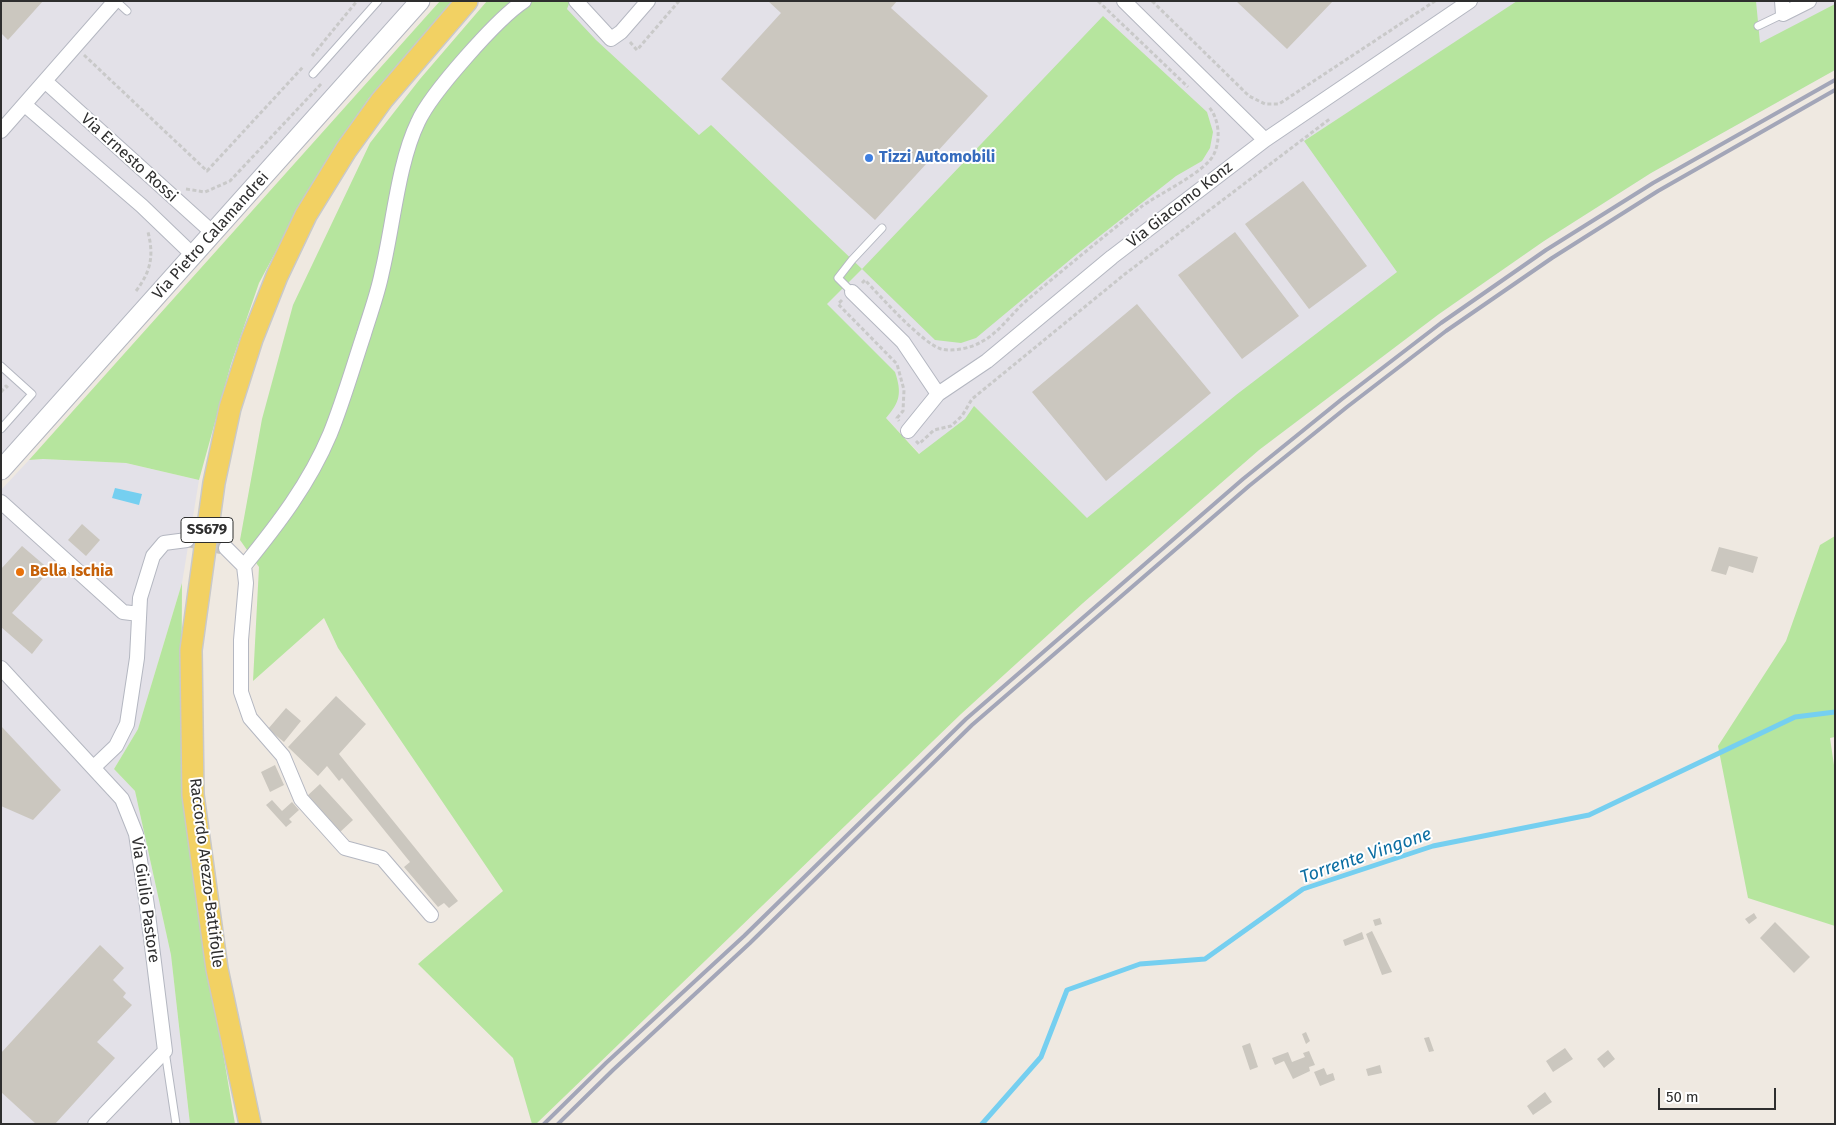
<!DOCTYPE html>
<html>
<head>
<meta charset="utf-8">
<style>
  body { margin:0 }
  #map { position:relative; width:1836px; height:1125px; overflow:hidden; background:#efe9e1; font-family:"Fira Sans",sans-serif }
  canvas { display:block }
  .frame { position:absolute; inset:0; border:2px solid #2e2e2e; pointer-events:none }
  .scale { position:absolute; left:1658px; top:1088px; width:118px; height:22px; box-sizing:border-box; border:2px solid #2e2e2e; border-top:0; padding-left:6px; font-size:15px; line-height:18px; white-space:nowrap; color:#2e2e2e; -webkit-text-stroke:4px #fff; paint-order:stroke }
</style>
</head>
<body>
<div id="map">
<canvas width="1836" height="1125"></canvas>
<div class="frame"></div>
<div class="scale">50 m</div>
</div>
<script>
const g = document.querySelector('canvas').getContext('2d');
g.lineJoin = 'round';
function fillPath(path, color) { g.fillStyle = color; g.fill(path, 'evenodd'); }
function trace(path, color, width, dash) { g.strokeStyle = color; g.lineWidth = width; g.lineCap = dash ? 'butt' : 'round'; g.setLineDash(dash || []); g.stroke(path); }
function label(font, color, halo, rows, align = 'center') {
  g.font = font + ' "Fira Sans",sans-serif'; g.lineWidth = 4; g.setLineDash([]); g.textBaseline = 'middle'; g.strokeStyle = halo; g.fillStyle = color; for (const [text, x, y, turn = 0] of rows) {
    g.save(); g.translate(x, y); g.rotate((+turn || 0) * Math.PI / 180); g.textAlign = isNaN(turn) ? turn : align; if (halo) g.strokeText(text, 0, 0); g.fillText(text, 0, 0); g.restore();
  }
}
fillPath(new Path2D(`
  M1,1H420L1,470Z
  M535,1H1835V70L1651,173L1544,241L1439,314L1259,450L1083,603L920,454L886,418Z
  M43,459L126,463L199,480L182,583L138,729L114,769L135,791L171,955L190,1124H1V490L29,460Z`), '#e3e1e8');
fillPath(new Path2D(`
  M440,1H453L369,98L312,184L259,283L231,364L199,480L126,463L43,459L29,460Z
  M487,1H570L567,9L596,40L699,135L711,125L862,269L1103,16L1207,112L1213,132L1210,148L1202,161L1176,176L1077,254L976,338L961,343L935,340L862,269L827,304L895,372C902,393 900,402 886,418L919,454L965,419L974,406L1087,518L1236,395L1397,272L1304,141L1517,1H1756L1760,43L1835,4V70L1651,173L1544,241L1439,314L1259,450L1083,603L961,714L536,1124H532L513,1058L418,964L503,891L338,648L324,618L253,681L259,567L240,540L262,419L293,305L370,143L420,79Z
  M1835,536V737L1830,738L1835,772V926L1748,898L1718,746L1786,641L1820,545Z
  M182,583L181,771L195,886L235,1124H190L171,955L135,791L114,769L138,729Z`), '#b6e59e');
fillPath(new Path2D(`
  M115,488L142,494L139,505L112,498Z`), '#75cff0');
trace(new Path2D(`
  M982,1124L1041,1057L1067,990L1140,964L1205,959L1303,889L1433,846L1589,815L1795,717L1835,712`), '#75cff0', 5);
fillPath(new Path2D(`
  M1,1H43L8,40L1,33Z
  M768,1H897L891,8L988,96L875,220L721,79L781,13Z
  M1236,1H1333L1287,49Z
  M1303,181L1367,266L1309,309L1245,224Z
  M1235,232L1299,316L1242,359L1178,275Z
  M1137,304L1211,393L1106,481L1032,392Z
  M82,524L100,540L86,556L68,540Z
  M22,546L50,570L12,613L43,640L32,654L1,627V569Z
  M1719,547L1758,557L1753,573L1729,566L1726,575L1711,571Z
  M336,696L366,724L339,754L458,901L449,908L444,903L438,907L404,867L410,862L342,778L339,781L327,766L318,776L288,747Z
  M286,708L301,721L284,742L268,729Z
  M1,726L61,790L33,820L1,806Z
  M275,765L284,785L270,792L261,772Z
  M320,784L353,820L339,833L306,797Z
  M272,800L282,811L292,802L299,810L289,819L292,822L286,827L266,805Z
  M1754,913L1757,918L1749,924L1745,919Z
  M1380,918L1382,924L1375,926L1373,920Z
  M1775,922L1810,957L1794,973L1760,938Z
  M1372,931L1392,972L1382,975L1366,934Z
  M1362,932L1364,939L1345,946L1343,940Z
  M100,945L124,968L113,980L126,993L123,997L132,1005L97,1042L115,1058L55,1124H36L1,1092V1053Z
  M1306,1032L1310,1041L1306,1044L1302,1034Z
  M1429,1037L1434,1051L1429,1052L1424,1038Z
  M1250,1043L1258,1067L1250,1070L1242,1046Z
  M1565,1048L1573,1059L1553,1072L1546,1061Z
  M1608,1050L1615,1059L1604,1068L1597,1059Z
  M1309,1051L1315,1065L1309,1067L1310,1071L1293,1079L1284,1061L1275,1065L1272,1058L1288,1052L1292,1062L1305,1057L1303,1053Z
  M1380,1065L1382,1073L1368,1076L1366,1069Z
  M1324,1068L1327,1075L1333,1073L1335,1080L1320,1086L1314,1072Z
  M1545,1092L1552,1102L1533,1115L1527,1106Z`), '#cbc7bf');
trace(new Path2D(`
  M187,540L226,548`), '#c8c4bd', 14, [14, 7]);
const service = new Path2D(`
  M116,1L127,11
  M1758,26L1783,14
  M313,74L378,1
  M852,292L838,278L852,260L882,228
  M1,366L32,394L1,429
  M165,1051L176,1124`);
const minor = new Path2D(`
  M576,1L611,39L621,32L648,1
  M1124,1L1265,140
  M1782,1L1783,14L1809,1
  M46,82L213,233
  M25,105L142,206L193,255
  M1,131L115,1
  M852,292L903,342L938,394
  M908,431L938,394L987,361L1112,257L1265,140L1470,1
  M1,502L123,612L139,614
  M226,548L244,566C278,524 309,484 330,434C343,402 353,367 364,334C370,314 378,293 382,272C393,227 398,163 418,122C431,93 498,18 524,1
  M244,566L246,583L241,640V692L250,718L283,756L301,799L345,848L382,858L431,915
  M1,668L122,799L136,834L147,906L165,1051L95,1124
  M94,767L116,746L127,724L137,658L140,598L153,556L164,543L187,540`);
const secondary = new Path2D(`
  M1,470L420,1`);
const primary = new Path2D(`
  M250,1124L217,969L193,795L191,650L214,483L230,408L252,339L277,276L306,215L346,150L382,100L467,1`);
trace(service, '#b4b7c1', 9);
trace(minor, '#b4b7c1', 16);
trace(secondary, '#b4b7c1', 21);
trace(primary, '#c9c9c9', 24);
trace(new Path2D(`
  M1098,1L1188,87
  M1152,1L1249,96L1265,104H1279L1435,1
  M630,42L637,50L679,1
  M84,55L207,171L303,67
  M312,56L357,1
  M186,189L205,192L230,181L322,83
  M862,283L865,280C880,296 922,343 941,349C953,352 971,348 981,342C999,333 1011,314 1026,301C1064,269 1102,238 1141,207C1158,194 1206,172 1214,154C1221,139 1219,119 1209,107
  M136,291C151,271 154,256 148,232
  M842,300L838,304L897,364L904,390L903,411L897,418L899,421
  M1,392L6,386L8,388
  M916,441L919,444L934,430L951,426L962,416L972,399L1125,274L1331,118`), '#c9c9c9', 3, [4, 2.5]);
trace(service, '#fff', 7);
trace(minor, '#fff', 14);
trace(secondary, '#fff', 19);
trace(primary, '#f2d163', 21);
trace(new Path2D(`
  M544,1124L606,1063L744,936L966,719L1243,479L1342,399L1441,323L1546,250L1653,183L1835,80
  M558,1124L613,1070L750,943L972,725L1249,486L1347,407L1446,331L1552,258L1658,191L1835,90`), '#a3a6b8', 4);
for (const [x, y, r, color] of [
  [869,158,5,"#3f7fe0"],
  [20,572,5,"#e8710a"]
]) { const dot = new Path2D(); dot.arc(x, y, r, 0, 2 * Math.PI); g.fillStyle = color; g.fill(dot); trace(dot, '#fff', 2); }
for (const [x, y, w] of [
  [207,530,52]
]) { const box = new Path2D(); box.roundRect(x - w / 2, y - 12.5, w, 25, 4); g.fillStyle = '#fff'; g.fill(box); trace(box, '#2e2e2e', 1); }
label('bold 15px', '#2e2e2e', null, [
  ["SS679",207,530]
]);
label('16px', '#2e2e2e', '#fff', [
  ["Via Ernesto Rossi",129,158,42],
  ["Via Giacomo Konz",1180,205,-38],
  ["Via Pietro Calamandrei",211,236,-48],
  ["Raccordo Arezzo-Battifolle",206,873,83],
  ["Via Giulio Pastore",145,900,82]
]);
label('bold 16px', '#366cbe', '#fff', [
  ["Tizzi Automobili",879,158]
], 'left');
label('bold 16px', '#c56008', '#fff', [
  ["Bella Ischia",30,572]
], 'left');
label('italic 18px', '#0d6fa3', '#fff', [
  ["Torrente Vingone",1366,856,-19]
]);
</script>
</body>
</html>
